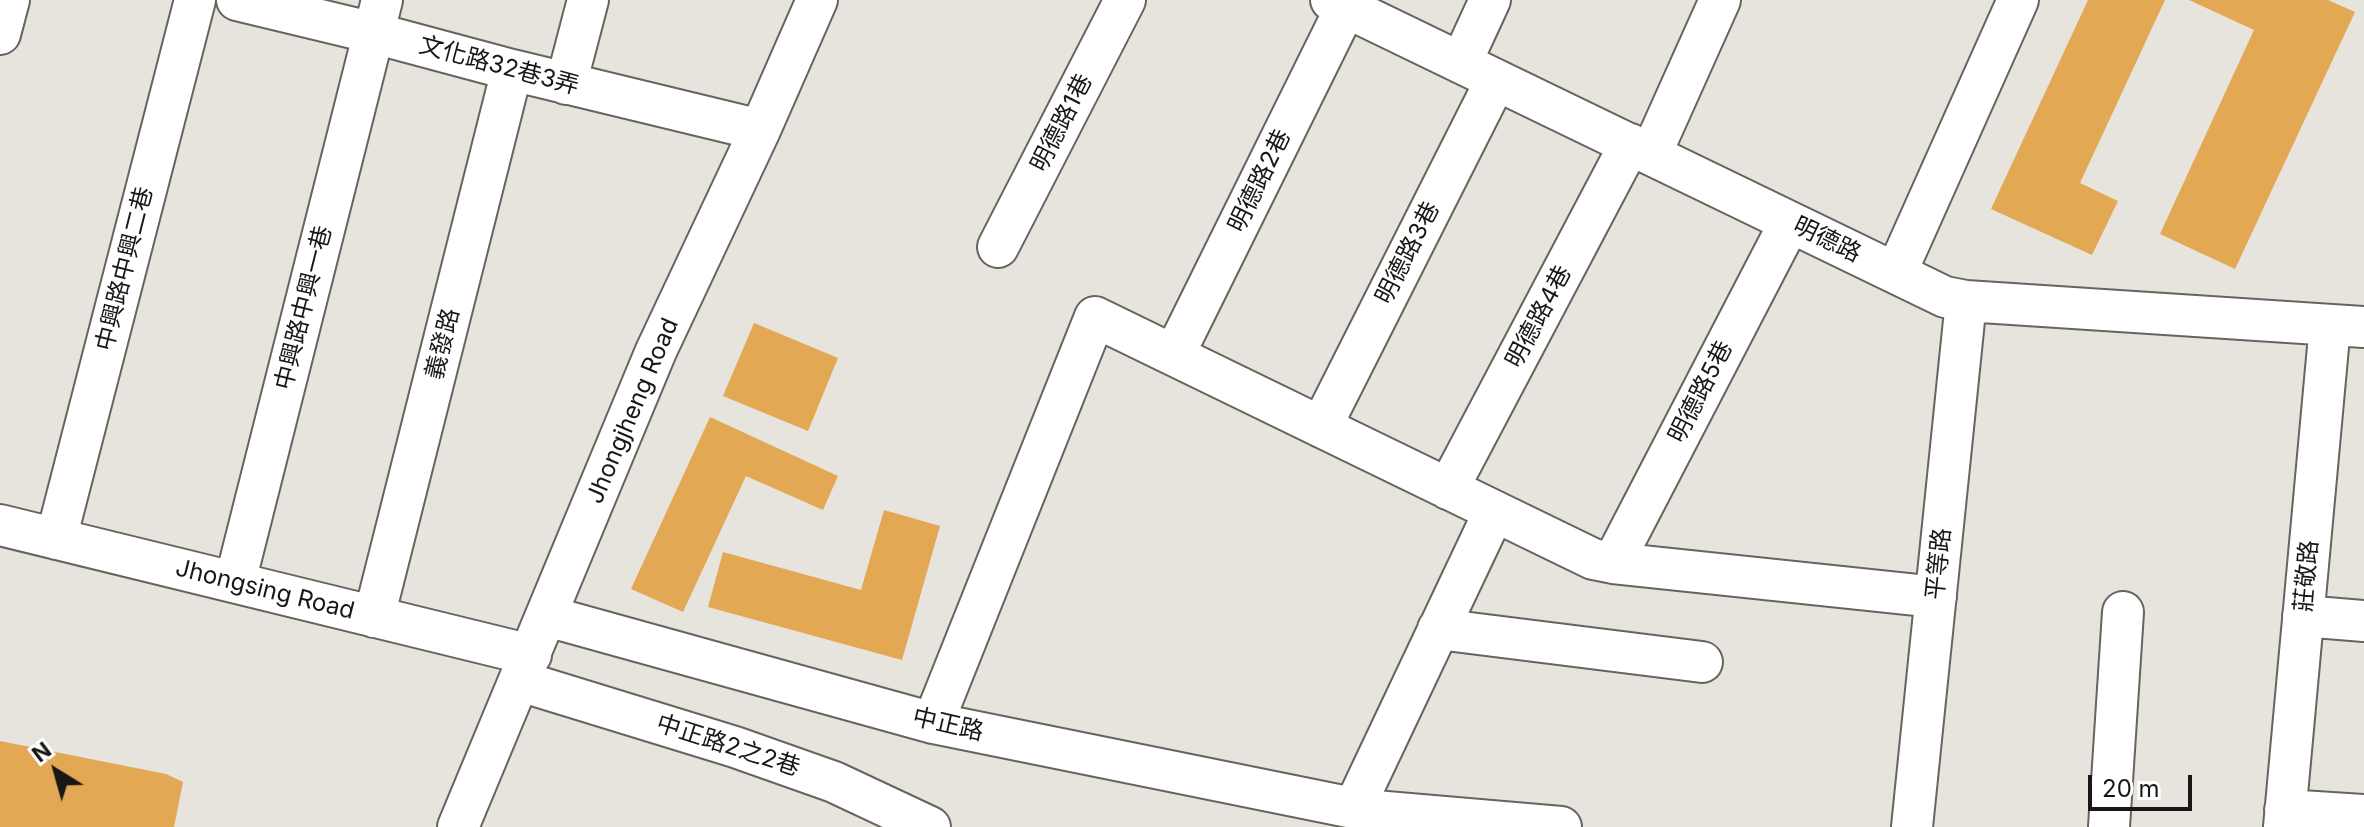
<!DOCTYPE html>
<html>
<head>
<meta charset="utf-8">
<style>
  body { margin:0 }
  #map { position:relative; width:2364px; height:827px; overflow:hidden; background:#e7e3dd; font-family:Inter,sans-serif }
  canvas { display:block }
  .north { position:absolute; left:16px; top:731px; width:80px; height:80px; -webkit-text-stroke:6px #fff; paint-order:stroke; rotate:323deg; font-size:22px; font-weight:700; line-height:32px; text-align:center; color:#181715 }
  .north::after { content:''; display:block; margin:auto; width:28px; height:36px; background:#181715; clip-path:polygon(50% 0,100% 100%,50% 72%,0 100%) }
  .scale { position:absolute; left:2088px; top:775px; width:104px; height:36px; box-sizing:border-box; border:4px solid #181715; border-top:0; padding-left:10px; font-size:24px; line-height:28px; white-space:nowrap; color:#181715; -webkit-text-stroke:6px #fff; paint-order:stroke }
</style>
</head>
<body>
<div id="map">
<canvas width="2364" height="827"></canvas>
<div class="north">N</div>
<div class="scale">20 m</div>
</div>
<script>
const g = document.querySelector('canvas').getContext('2d');
g.lineJoin = 'round';
function fillPath(path, color) { g.fillStyle = color; g.fill(path, 'evenodd'); }
function trace(path, color, width, dash) { g.strokeStyle = color; g.lineWidth = width; g.lineCap = dash ? 'butt' : 'round'; g.setLineDash(dash || []); g.stroke(path); }
function label(font, color, halo, rows, align = 'center') {
  g.font = font + ' Inter,"Noto Sans TC",sans-serif'; g.lineWidth = 6; g.setLineDash([]); g.textBaseline = 'middle'; g.strokeStyle = halo; g.fillStyle = color; for (const [text, x, y, turn = 0] of rows) {
    g.save(); g.translate(x, y); g.rotate((+turn || 0) * Math.PI / 180); g.textAlign = isNaN(turn) ? turn : align; if (halo) g.strokeText(text, 0, 0); g.fillText(text, 0, 0); g.restore();
  }
}
fillPath(new Path2D(`
  M2088,0H2165L2080,183L2118,201L2092,255L1991,209Z
  M2189,0H2328L2355,12L2235,269L2160,234L2254,30Z
  M754,323L838,358L808,431L723,396Z
  M710,417L838,476L823,510L746,476L683,612L631,589Z
  M884,510L940,526L902,660L708,607L723,552L861,590Z
  M0,741L166,774L183,782L174,827H0Z`), '#e2a853');
const minor = new Path2D(`
  M237,0L374,33L512,70L760,130
  M1331,0L1945,297L1966,301L2364,327
  M0,34L9,0
  M1461,63L1490,0
  M566,84L588,0
  M1651,154L1720,0
  M998,247L1125,0
  M1896,273L2018,0
  M1174,355L1346,7
  M1321,427L1496,80
  M1448,489L1630,144
  M0,525L531,655
  M56,539L195,0
  M1613,563L1790,222
  M235,582L382,0
  M547,616L933,723L1363,810L1561,827
  M2303,616L2364,621
  M374,617L512,70
  M1438,629L1702,662
  M520,681L735,747L834,782L930,827
  M933,723L1095,317L1593,559L1613,563L1936,597
  M1354,808L1494,512
  M2285,810L2364,815
  M458,827L656,351L760,130L817,0
  M1912,827L1966,301
  M2109,827L2123,612
  M2284,827L2330,325`);
trace(minor, '#67645f', 44);
trace(minor, '#fff', 40);
label('24px', '#181715', '#fff', [
  ["文化路32巷3弄",499,66,15],
  ["明德路1巷",1062,123,-63],
  ["明德路2巷",1260,181,-64],
  ["明德路",1827,240,26],
  ["明德路3巷",1408,253,-63],
  ["中興路中興二巷",125,269,-76],
  ["中興路中興一巷",304,308,-76],
  ["明德路4巷",1539,317,-62],
  ["義發路",443,344,-76],
  ["明德路5巷",1701,392,-63],
  ["Jhongjheng Road",633,411,-67],
  ["平等路",1939,564,-84],
  ["莊敬路",2307,576,-85],
  ["Jhongsing Road",265,590,14],
  ["中正路",948,725,13],
  ["中正路2之2巷",728,746,18]
]);
</script>
</body>
</html>
